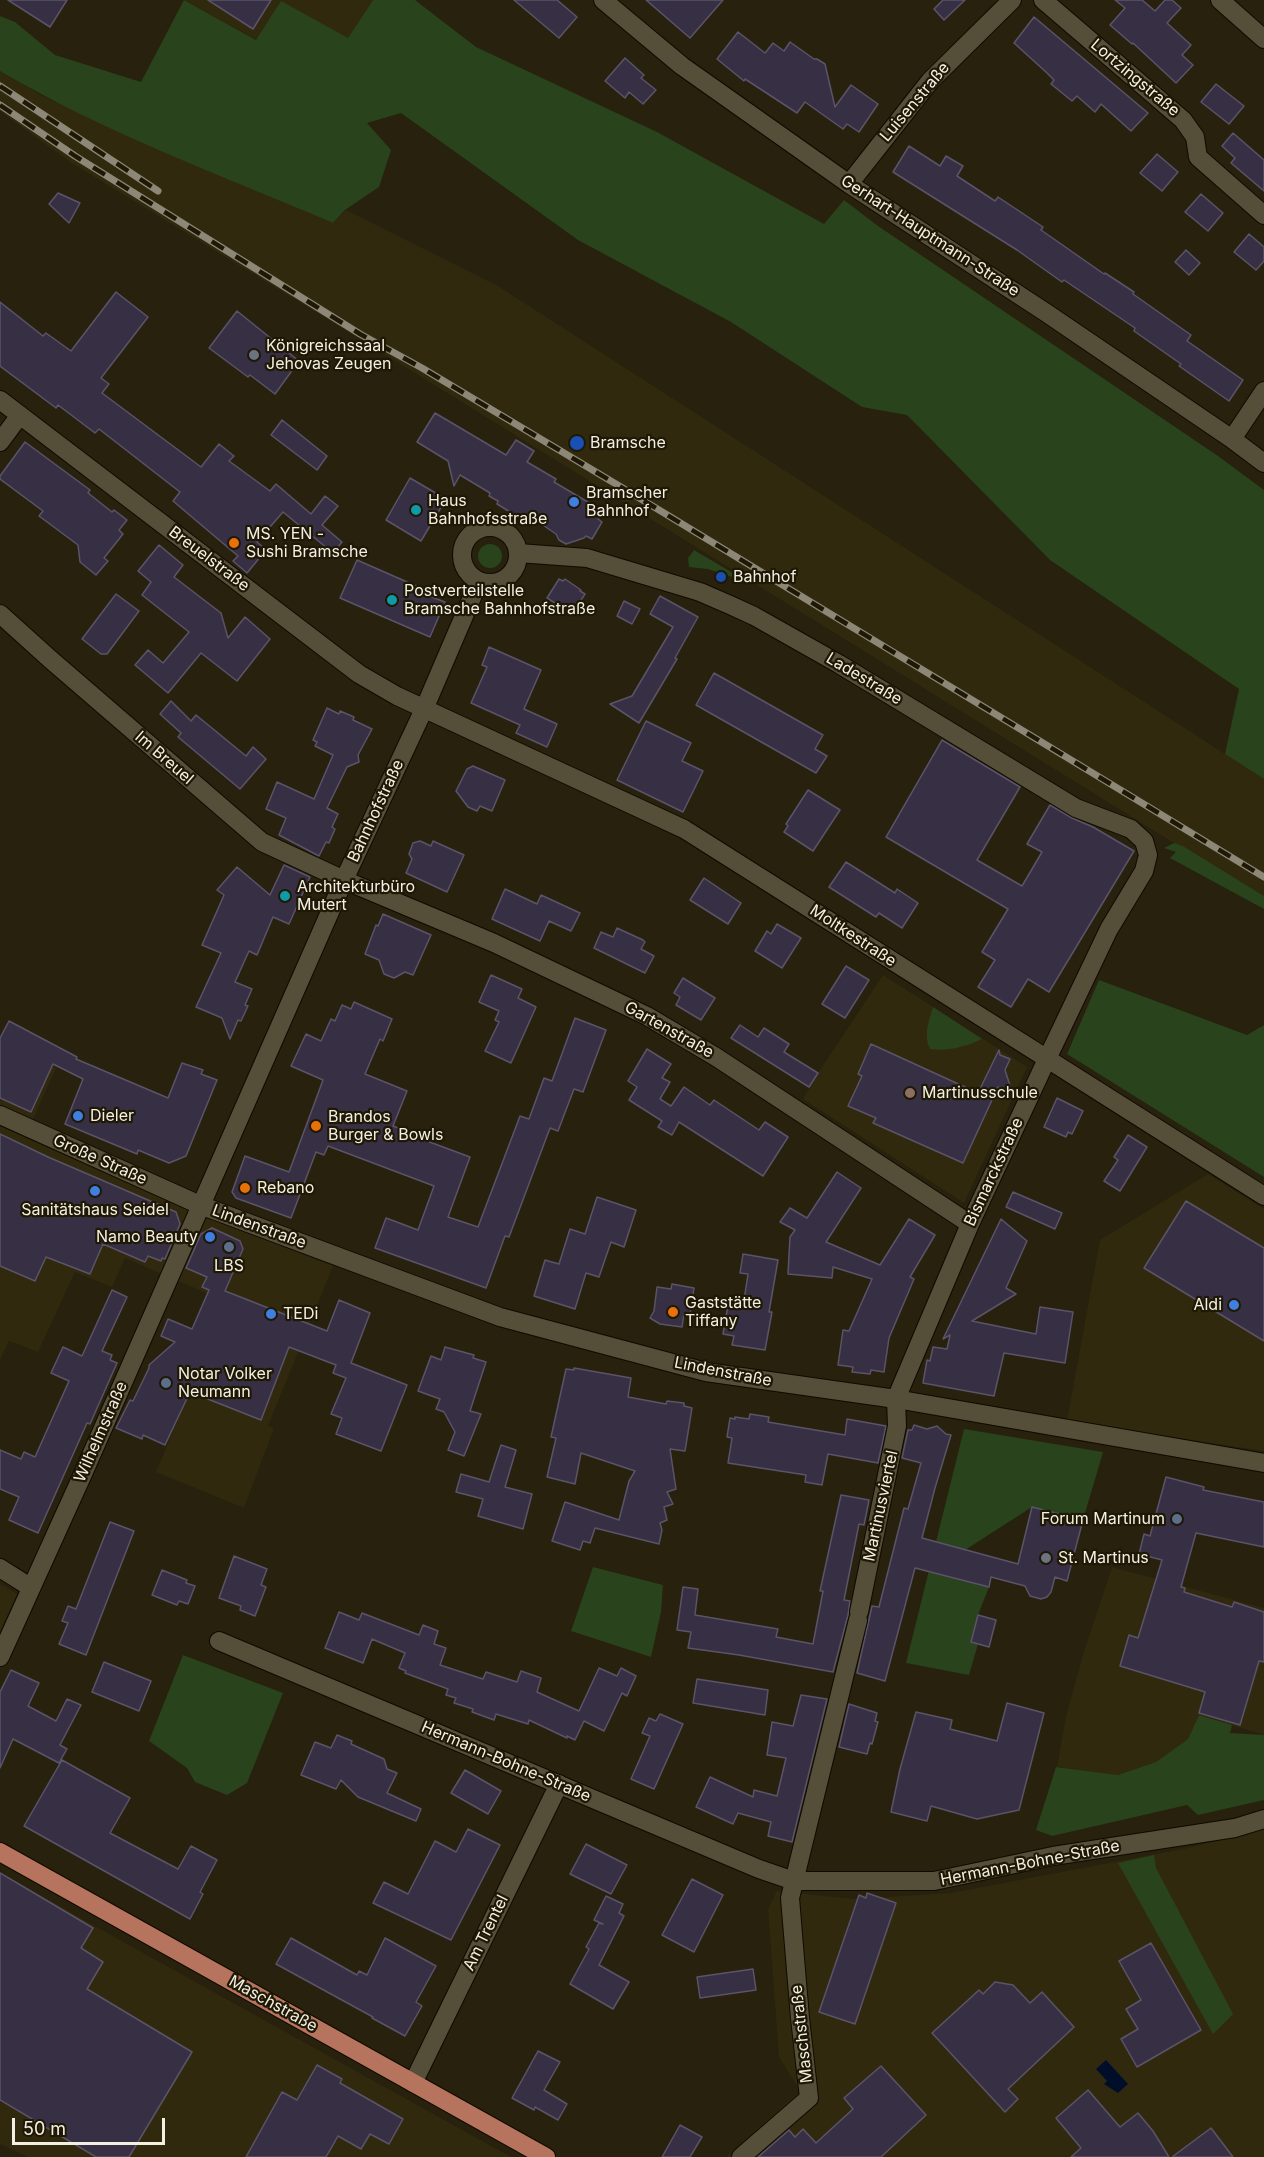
<!DOCTYPE html>
<html>
<head>
<meta charset="utf-8">
<style>
  body { margin:0 }
  #map { position:relative; width:1264px; height:2157px; overflow:hidden; background:#27210d; font-family:Inter,sans-serif }
  canvas { display:block }
  .scale { position:absolute; left:12px; top:2118px; width:153px; height:27px; box-sizing:border-box; border:3px solid #f3f0e3; border-top:0; padding-left:8px; font-size:18px; line-height:21px; white-space:nowrap; color:#f3f0e3; -webkit-text-stroke:4px #1e1805; paint-order:stroke }
</style>
</head>
<body>
<div id="map">
<canvas width="1264" height="2157"></canvas>
<div class="scale">50 m</div>
</div>
<script>
const g = document.querySelector('canvas').getContext('2d');
g.lineJoin = 'round';
function fillPath(path, color) { g.fillStyle = color; g.fill(path, 'evenodd'); }
function trace(path, color, width, dash) { g.strokeStyle = color; g.lineWidth = width; g.lineCap = dash ? 'butt' : 'round'; g.setLineDash(dash || []); g.stroke(path); }
function label(font, color, halo, rows, align = 'center') {
  g.font = font + ' Inter,sans-serif'; g.lineWidth = 4.5; g.setLineDash([]); g.textBaseline = 'middle'; g.strokeStyle = halo; g.fillStyle = color; for (const [text, x, y, turn = 0] of rows) {
    g.save(); g.translate(x, y); g.rotate((+turn || 0) * Math.PI / 180); g.textAlign = isNaN(turn) ? turn : align; if (halo) g.strokeText(text, 0, 0); g.fillText(text, 0, 0); g.restore();
  }
}
fillPath(new Path2D(`
  M185,0H373L348,38L257,40Z
  M0,71L39,94L138,140L333,223L346,210L498,286L1264,779V896L1183,846L1174,843L347,331L70,162L0,111Z
  M883,975L1027,1067L964,1203L803,1099L818,1073Z
  M0,1040L56,1068L25,1137L203,1216L333,1266L268,1426L274,1428L244,1508L156,1472L227,1302L125,1258L112,1287L75,1272L38,1352L9,1341L0,1360Z
  M1208,1174L1264,1209V1451L1067,1421L1100,1240Z
  M1112,1567L1264,1608V1735L1199,1715L1188,1739L1156,1762L1118,1775L1057,1767L1066,1716L1084,1651Z
  M0,1584L17,1594L0,1632Z
  M1264,1829V2157H726L800,2091L779,2057L768,1909L777,1891L854,1899L951,1893L1188,1848Z
  M0,1872L93,1925L511,2157H28L0,2144Z`), '#31290d');
fillPath(new Path2D(`
  M184,0L256,40L281,1L348,38L373,0H415L476,47L657,132L824,224L844,200L878,226L1218,456L1264,490V779L1225,754L1239,689L1050,560L907,415L862,407L731,322L578,240L401,113L367,123L391,150L379,187L345,210L333,223C221,175 105,133 0,71V16L15,22L55,55L141,82Z
  M478 556a12 12 0 1 1 24 0a12 12 0 1 1-24 0Z
  M694,550L750,583L708,569L689,567L688,558Z
  M1174,843L1183,846L1264,896V909L1170,858L1176,852L1164,848Z
  M1099,980L1247,1035L1264,1025V1177L1067,1054Z
  M933,1007L982,1039C969,1046 945,1052 930,1049C923,1035 929,1021 933,1007Z
  M964,1429L1103,1452L1083,1520L1032,1507L965,1550L949,1546L942,1575L989,1587L978,1615V1644L969,1675L906,1663Z
  M593,1567L663,1585L661,1612L651,1657L571,1631Z
  M183,1655L283,1693L247,1783L227,1795L195,1782L187,1768L149,1741Z
  M1199,1715L1232,1725L1230,1733L1264,1735V1800L1198,1815L1187,1805L1052,1836L1036,1830L1056,1767L1118,1775L1156,1762L1188,1739Z
  M1154,1855L1156,1868L1233,2014L1213,2034L1118,1863Z`), '#29431c');
fillPath(new Path2D(`
  M1106,2060L1128,2084L1118,2093L1104,2084L1107,2081L1096,2069Z`), '#000e2a');
const building = new Path2D(`
  M8,0H67L50,27Z
  M208,0H271L253,29Z
  M514,0H557L577,17L559,38Z
  M646,0H723L690,38Z
  M943,0H965L944,20L934,9Z
  M1115,0H1142L1155,11L1165,0H1172L1181,8L1167,23L1191,45L1182,55L1193,65L1176,83L1133,43L1132,44L1110,25L1125,8Z
  M1034,17L1148,113L1131,131L1101,104L1095,112L1077,96L1072,101L1051,84L1054,80L1046,72L1014,43Z
  M738,32L765,53L773,43L784,51L790,42L814,59H817L825,64L835,107L851,85L878,104L859,132L847,124L843,129L805,102L797,113L745,79L744,81L717,59Z
  M625,58L644,75L641,78L656,90L643,104L629,92L625,98L605,81Z
  M1216,84L1244,106L1229,124L1201,102Z
  M1233,133L1264,160V191L1231,163L1235,158L1222,146Z
  M909,146L940,166L946,156L963,166L957,176L995,201L998,197L1043,227L1041,230L1104,274L1105,273L1134,292L1133,294L1191,335L1187,341L1243,380L1229,401L1179,366L1181,364L1134,331L1135,328L1064,280L1062,282L1017,250L893,172Z
  M1157,154L1178,172L1162,191L1140,173Z
  M58,193L80,203L69,223L49,204Z
  M1201,194L1223,213L1208,231L1185,212Z
  M1249,234L1264,247V261L1256,270L1234,252Z
  M1186,250L1200,263L1189,275L1175,262Z
  M116,292L148,317L101,378L109,384L102,393L201,467L219,444L234,456L229,461L270,491L276,484L311,514L325,496L338,506L322,525L342,542L333,553L283,512L257,542L266,550L247,573L233,561L238,556L173,501L180,492L99,429L95,433L58,405L56,408L0,366V302L43,336L46,333L71,351Z
  M237,311L299,361L275,394L250,375L248,377L209,348Z
  M435,413L506,455L516,440L534,451L527,462L556,479L554,482L603,511L598,519L602,522L592,539L586,536L584,538L566,544L559,540L556,534L534,519L530,520L522,515L520,518L497,504L498,501L489,496L490,493L460,475L454,486L448,461L417,442Z
  M282,420L327,456L317,470L271,435Z
  M25,442L90,490L88,493L112,512L114,510L127,520L119,530L123,534L104,558L108,561L96,575L80,562L78,545L39,516L43,511L0,479V476Z
  M410,478L446,499L421,541L386,520Z
  M159,545L183,565L174,577L221,613L228,638L245,617L270,639L237,681L201,653L168,693L135,665L148,650L163,663L189,632L142,595L151,582L138,571Z
  M357,560L430,592L429,596L445,602L430,637L340,598Z
  M559,579L563,581L565,579L581,590L580,591L585,594L572,614L547,598Z
  M116,594L139,611L107,654H101L82,639Z
  M660,596L698,617L675,658L677,659L639,723L610,704L632,696L673,627L650,614Z
  M624,601L640,609L632,624L617,616Z
  M489,647L541,670L524,709L557,724L547,747L516,733L520,725L471,703L487,667L482,665Z
  M714,673L823,735L815,749L827,756L816,773L696,705Z
  M171,701L191,721L196,715L246,756L253,747L266,759L240,789L178,737L181,733L160,714Z
  M327,708L339,714L340,711L354,717L353,720L372,729L358,755L359,762L347,767L327,808L338,814L332,827L335,829L329,843L326,842L319,856L279,835L286,818L266,809L277,782L314,799L333,755L315,746L317,742L313,740Z
  M646,721L691,743L682,761L703,771L683,812L617,780Z
  M942,740L1020,787L977,860L1022,886L1042,852L1027,844L1050,805L1072,818L1093,827L1134,851L1049,992L1028,979L1011,1007L978,987L995,960L982,952L1008,909L886,837Z
  M473,766L505,780L492,811L480,806L477,811L468,807L456,791L467,769Z
  M808,790L840,810L813,851L784,832L788,826L786,824Z
  M420,841L431,846L433,841L464,855L447,892L406,873L412,859L409,854L413,843Z
  M846,862L895,893L897,889L918,903L902,928L879,913L876,917L829,887Z
  M284,865L310,877L289,924L273,917L257,955L249,951L235,982L252,989L245,1005L248,1006L241,1021L238,1020L230,1039L222,1018L196,1007L221,953L202,945L224,895L217,890L237,867L270,895Z
  M704,878L741,903L728,924L690,900Z
  M505,889L537,904L541,895L580,913L571,931L549,921L540,941L492,919Z
  M383,914L431,935L413,975L405,972L394,978L384,974L379,960L365,954L376,925L378,926Z
  M777,924L801,938L782,968L755,951L767,931L771,934Z
  M617,928L643,940L645,942L641,949L654,956L645,973L594,948L601,932L613,937Z
  M846,966L869,980L845,1018L822,1004Z
  M491,975L522,989L518,998L536,1007L511,1063L485,1051L499,1022L495,1020L499,1011L479,1002Z
  M683,978L715,998L701,1020L676,1005L680,997L674,993Z
  M354,1002L392,1019L383,1041L380,1039L365,1074L407,1091L393,1126L401,1129L400,1131L470,1157L448,1217L478,1227L520,1116L529,1119L544,1078L552,1081L575,1018L606,1030L583,1092L574,1089L558,1131L550,1128L509,1237L505,1236L486,1288L375,1248L386,1218L418,1230L434,1186L328,1146L324,1155L316,1152L291,1218L236,1198L232,1192L245,1156L289,1172L323,1080L291,1066L306,1034L321,1041L331,1019L335,1021L342,1005L351,1009Z
  M9,1021L77,1057L76,1059L168,1098L182,1063L203,1070L201,1074L217,1080L186,1156L169,1163L138,1150L137,1154L65,1124L83,1079L53,1064L31,1112L0,1098V1038Z
  M740,1025L758,1037L764,1028L789,1044L784,1052L818,1073L809,1087L731,1038Z
  M871,1044L978,1093L999,1050L1000,1055L1010,1059L1005,1070L1013,1095L998,1087L963,1163L873,1123L876,1118L848,1106L862,1076L858,1074Z
  M647,1049L671,1064L662,1078L670,1082L660,1099L671,1106L684,1087L710,1105L714,1100L759,1130L765,1122L788,1137L763,1176L679,1122L672,1135L658,1127L662,1121L629,1100L637,1087L628,1081Z
  M1057,1098L1083,1111L1072,1134L1068,1132L1066,1137L1044,1127Z
  M0,1134L48,1157L176,1212L180,1224L165,1259L162,1258L161,1261L148,1256L145,1262L103,1244L90,1274L46,1257L35,1281L0,1266Z
  M1128,1135L1147,1147L1120,1191L1104,1181L1118,1160L1114,1157Z
  M837,1172L861,1188L826,1242L880,1265L909,1219L935,1235L910,1277L914,1279L889,1338L884,1372L871,1370L870,1374L852,1372L853,1367L838,1365L843,1330L849,1331L872,1279L833,1267L832,1278L788,1274L790,1237L795,1230L780,1222L790,1208L807,1218Z
  M1013,1192L1062,1213L1055,1229L1006,1207Z
  M597,1197L636,1210L624,1247L611,1242L599,1277L586,1273L575,1309L534,1296L545,1260L559,1264L570,1229L585,1234Z
  M1186,1201L1264,1248V1341L1144,1268Z
  M1001,1219L1027,1241L1006,1288L1016,1294L972,1321L1036,1334L1040,1307L1073,1312L1065,1363L1004,1353L994,1396L923,1383L927,1360L930,1361L933,1347L947,1349L950,1335L943,1339Z
  M212,1228L240,1241L243,1249L225,1291L327,1331L339,1300L370,1313L351,1363L407,1385L381,1451L336,1434L342,1418L331,1414L346,1378L333,1373L336,1365L289,1347L261,1420L190,1392L165,1445L143,1435L142,1439L116,1428L130,1400L133,1401L149,1368V1365L175,1342L161,1336L168,1319L192,1329L209,1290L202,1287L207,1277L186,1268L201,1234Z
  M743,1254L778,1260L769,1312H772L765,1350L732,1345L734,1336L723,1334L728,1305L743,1307L748,1274L740,1273Z
  M672,1284L694,1288L690,1315L684,1314L682,1327L660,1324L650,1318L654,1311L657,1287L671,1289Z
  M112,1290L127,1297L102,1351L112,1355L110,1360L117,1363L90,1424L87,1423L38,1533L9,1520L19,1497L0,1489V1450L21,1459L24,1452L35,1457L69,1381L51,1373L63,1347L82,1356Z
  M445,1347L474,1355L473,1358L486,1362L470,1411L481,1414L464,1456L448,1450L455,1432L444,1412L436,1409L440,1399L418,1391L431,1356L441,1360Z
  M574,1368L631,1378L628,1397L666,1404L667,1401L684,1403V1406L692,1408L685,1451L670,1449L676,1489L667,1492L673,1504L664,1507L667,1520L660,1523L662,1530L659,1544L595,1528L590,1543L583,1541L580,1550L552,1541L565,1502L619,1520L629,1481L635,1471L581,1453L575,1484L547,1477L556,1438L551,1437L566,1369L574,1370Z
  M750,1414L769,1417L768,1422L845,1435L847,1419L886,1426L878,1463L828,1454L822,1485L805,1482L806,1475L728,1463L732,1438L727,1437L730,1418L735,1419V1417L749,1419Z
  M914,1425L927,1429L937,1426L946,1434L951,1435L935,1488L922,1538L1018,1564L1032,1507L1083,1520L1067,1581L1055,1577L1051,1592L1047,1597L1041,1599L1030,1596L1025,1586L991,1577L989,1587L915,1568L885,1681L857,1673L872,1606L879,1607L904,1508L908,1509L921,1463L902,1458L908,1430H912Z
  M501,1445L516,1450L505,1487L532,1494L523,1529L478,1516L483,1499L456,1492L461,1474L489,1482Z
  M1166,1477L1204,1487L1203,1490L1264,1502V1547L1196,1533L1181,1587L1185,1588L1184,1592L1232,1607L1234,1602L1264,1612V1662L1259,1661L1240,1725L1199,1713L1205,1692L1120,1666L1129,1635L1138,1638L1162,1560L1139,1554L1144,1534L1150,1536Z
  M841,1495L869,1500L864,1525L859,1524L844,1600L850,1601L848,1615L833,1672L739,1655L688,1648L691,1632L677,1630L683,1587L698,1589L695,1615L778,1629L776,1637L813,1644L823,1591H820Z
  M110,1522L134,1531L86,1655L59,1644L68,1623L62,1621L68,1606L76,1609Z
  M234,1556L267,1569L261,1585L266,1587L255,1616L240,1610L241,1606L219,1598Z
  M162,1570L187,1580L186,1583L195,1586L188,1604L179,1601L177,1605L152,1595Z
  M339,1612L359,1620L362,1613L419,1635L423,1625L438,1631L434,1644L446,1648L440,1665L483,1679L486,1672L517,1682L521,1671L541,1678L537,1692L579,1711L599,1668L617,1676L621,1668L636,1676L627,1696L622,1693L604,1731L584,1721L575,1740L567,1736V1738L529,1720L528,1724L496,1714L494,1720L472,1712L473,1709L454,1703L456,1698L446,1695L448,1689L405,1673L406,1671L399,1668L405,1653L372,1639L363,1663L325,1648Z
  M978,1615L996,1620L989,1647L971,1642Z
  M104,1662L151,1681L139,1711L92,1692Z
  M11,1670L39,1683L28,1706L56,1721L67,1699L81,1705L60,1745L67,1749L59,1763L13,1739L0,1768V1692Z
  M697,1679L768,1690L765,1715L693,1703Z
  M801,1695L827,1699L792,1842L768,1836L771,1822L738,1813L733,1824L696,1807L710,1777L753,1797L754,1790L777,1796L786,1758L767,1755L772,1722L793,1726Z
  M1007,1703L1044,1713L1019,1810L977,1819L931,1806L927,1821L891,1812L900,1769L916,1712L952,1720L950,1729L997,1741Z
  M849,1704L877,1713L875,1721L878,1722L872,1744L870,1743L867,1754L839,1747Z
  M660,1714L683,1724L654,1789L631,1779L650,1736L642,1733L649,1718L656,1721Z
  M337,1735L352,1741L351,1744L384,1759L387,1769L397,1773L387,1793L421,1809L416,1821L358,1797L341,1780L336,1789L301,1775L315,1742L331,1748Z
  M62,1760L130,1798L110,1833L178,1869L191,1846L217,1860L200,1892L203,1894L190,1919L24,1826Z
  M465,1770L501,1791L488,1814L451,1793Z
  M468,1829L500,1845L451,1940L373,1903L384,1882L408,1894L435,1841L456,1852Z
  M586,1844L627,1865L611,1894L570,1874Z
  M0,1873L93,1928L81,1948L103,1962L87,1989L192,2052L129,2157H96L0,2100Z
  M692,1879L723,1895L694,1952L662,1935Z
  M867,1893L896,1903L855,2024L819,2012L859,1895L866,1898Z
  M606,1896L623,1904L619,1913L624,1916L599,1965L629,1982L613,2009L570,1984L589,1949L586,1947L599,1923L603,1924L594,1920Z
  M291,1938L357,1975L359,1971L367,1975L385,1938L436,1966L416,2002L422,2006L405,2036L372,2018L373,2017L276,1964Z
  M1151,1943L1201,2030L1137,2067L1121,2039L1138,2029L1126,2009L1141,2000L1119,1961Z
  M753,1969L756,1990L700,1998L697,1977Z
  M995,1982L1013,1985L1030,2003L1042,1992L1074,2027L1008,2089L1018,2099L1005,2112L932,2033L979,1990L983,1994Z
  M538,2051L560,2062L544,2090L567,2104L558,2120L535,2107L534,2110L512,2098Z
  M317,2065L342,2079L340,2083L403,2119L389,2144L370,2134L361,2149L338,2136L326,2157H246L282,2092L297,2100Z
  M881,2066L926,2115L881,2157H758L789,2130L795,2137L803,2129L816,2143L853,2109L844,2098Z
  M1088,2090L1120,2127L1138,2113L1153,2131L1169,2157H1071L1081,2148L1056,2118Z
  M680,2125L702,2137L690,2157H662Z
  M1211,2128L1233,2157H1172Z`);
fillPath(building, '#373044');
trace(building, '#5b5469', 1.5);
const minor = new Path2D(`
  M603,0L682,66L849,184L1045,312L1232,439L1264,463
  M1043,0L1183,120L1195,137L1198,157L1264,215
  M1220,0L1264,39
  M849,184L930,81L1012,0
  M0,400L359,674L397,696L684,829L1264,1196
  M1232,439L1264,391
  M0,442L20,415
  M462 555a28 28 0 1 1 56 0a28 28 0 1 1-56 0Z
  M518,553L587,558L700,592L730,605L754,616L839,664L1076,808L1131,829L1144,841L1148,855L1144,871L1109,929L1047,1059L970,1224L896,1399L897,1426L859,1612
  M0,614L50,659L262,842L344,880L494,943L647,1016L716,1057L970,1224
  M0,1115L200,1205L500,1317L706,1372L896,1399L1264,1463
  M0,1568L30,1587
  M219,1641L759,1869L794,1881H934L1053,1856L1235,1828L1264,1819
  M0,1657L82,1476L344,880L425,707L473,595L482,582
  M413,2083L559,1784
  M741,2157L809,2098L800,2018L790,1898L858,1620`);
const major = new Path2D(`
  M0,1852L546,2157`);
trace(minor, '#100a00', 20);
trace(major, '#100a00', 20);
trace(minor, '#554e39', 18);
trace(major, '#b6745e', 18);
const rail = new Path2D(`
  M0,86L158,191
  M0,105L75,156L360,334L422,368L636,496L1264,877`);
trace(rail, '#8c8777', 7);
trace(rail, '#1e1805', 4.5, [14]);
for (const [x, y, r, color] of [
  [254,355,6,"#6b7280"],
  [577,443,8,"#1a4fb4"],
  [574,502,6,"#3f7fe0"],
  [416,510,6,"#0f9aa8"],
  [234,543,6,"#e8710a"],
  [721,577,6,"#1a4fb4"],
  [392,600,6,"#0f9aa8"],
  [285,896,6,"#0f9aa8"],
  [910,1093,6,"#8d6e63"],
  [78,1116,6,"#3f7fe0"],
  [316,1126,6,"#e8710a"],
  [245,1188,6,"#e8710a"],
  [95,1191,6,"#3f7fe0"],
  [210,1237,6,"#3f7fe0"],
  [229,1247,6,"#5c6f8a"],
  [1234,1305,6,"#3f7fe0"],
  [673,1312,6,"#e8710a"],
  [271,1314,6,"#3f7fe0"],
  [166,1383,6,"#5c6f8a"],
  [1177,1519,6,"#5c6f8a"],
  [1046,1558,6,"#6b7280"]
]) { const dot = new Path2D(); dot.arc(x, y, r, 0, 2 * Math.PI); g.fillStyle = color; g.fill(dot); trace(dot, '#1e1805', 2); }
label('16px', '#f3f0e3', '#1e1805', [
  ["Lortzingstraße",1135,78,40],
  ["Luisenstraße",915,102,-50],
  ["Gerhart-Hauptmann-Straße",930,236,33],
  ["Breuelstraße",209,559,37],
  ["Ladestraße",864,679,31],
  ["Im Breuel",164,758,41],
  ["Bahnhofstraße",376,811,-65],
  ["Moltkestraße",853,936,33],
  ["Gartenstraße",669,1030,29],
  ["Große Straße",100,1160,24],
  ["Bismarckstraße",994,1172,-65],
  ["Lindenstraße",259,1227,20],
  ["Lindenstraße",723,1372,11],
  ["Wilhelmstraße",101,1432,-66],
  ["Martinusviertel",881,1506,-78],
  ["Hermann-Bohne-Straße",506,1762,23],
  ["Hermann-Bohne-Straße",1030,1863,-11],
  ["Am Trentel",486,1933,-64],
  ["Maschstraße",273,2004,29],
  ["Maschstraße",802,2034,-96]
]);
label('16px', '#f3f0e3', '#1e1805', [
  ["Königreichssaal",266,346],
  ["Jehovas Zeugen",266,364],
  ["Bramsche",590,443],
  ["Bramscher",586,493],
  ["Bahnhof",586,511],
  ["Haus",428,501],
  ["Bahnhofsstraße",428,519],
  ["MS. YEN -",246,534],
  ["Sushi Bramsche",246,552],
  ["Bahnhof",733,577],
  ["Postverteilstelle",404,591],
  ["Bramsche Bahnhofstraße",404,609],
  ["Architekturbüro",297,887],
  ["Mutert",297,905],
  ["Martinusschule",922,1093],
  ["Dieler",90,1116],
  ["Brandos",328,1117],
  ["Burger & Bowls",328,1135],
  ["Rebano",257,1188],
  ["Sanitätshaus Seidel",95,1210,"center"],
  ["Namo Beauty",198,1237,"right"],
  ["LBS",229,1266,"center"],
  ["Gaststätte",685,1303],
  ["Tiffany",685,1321],
  ["Aldi",1222,1305,"right"],
  ["TEDi",283,1314],
  ["Notar Volker",178,1374],
  ["Neumann",178,1392],
  ["Forum Martinum",1165,1519,"right"],
  ["St. Martinus",1058,1558]
], 'left');
</script>
</body>
</html>
